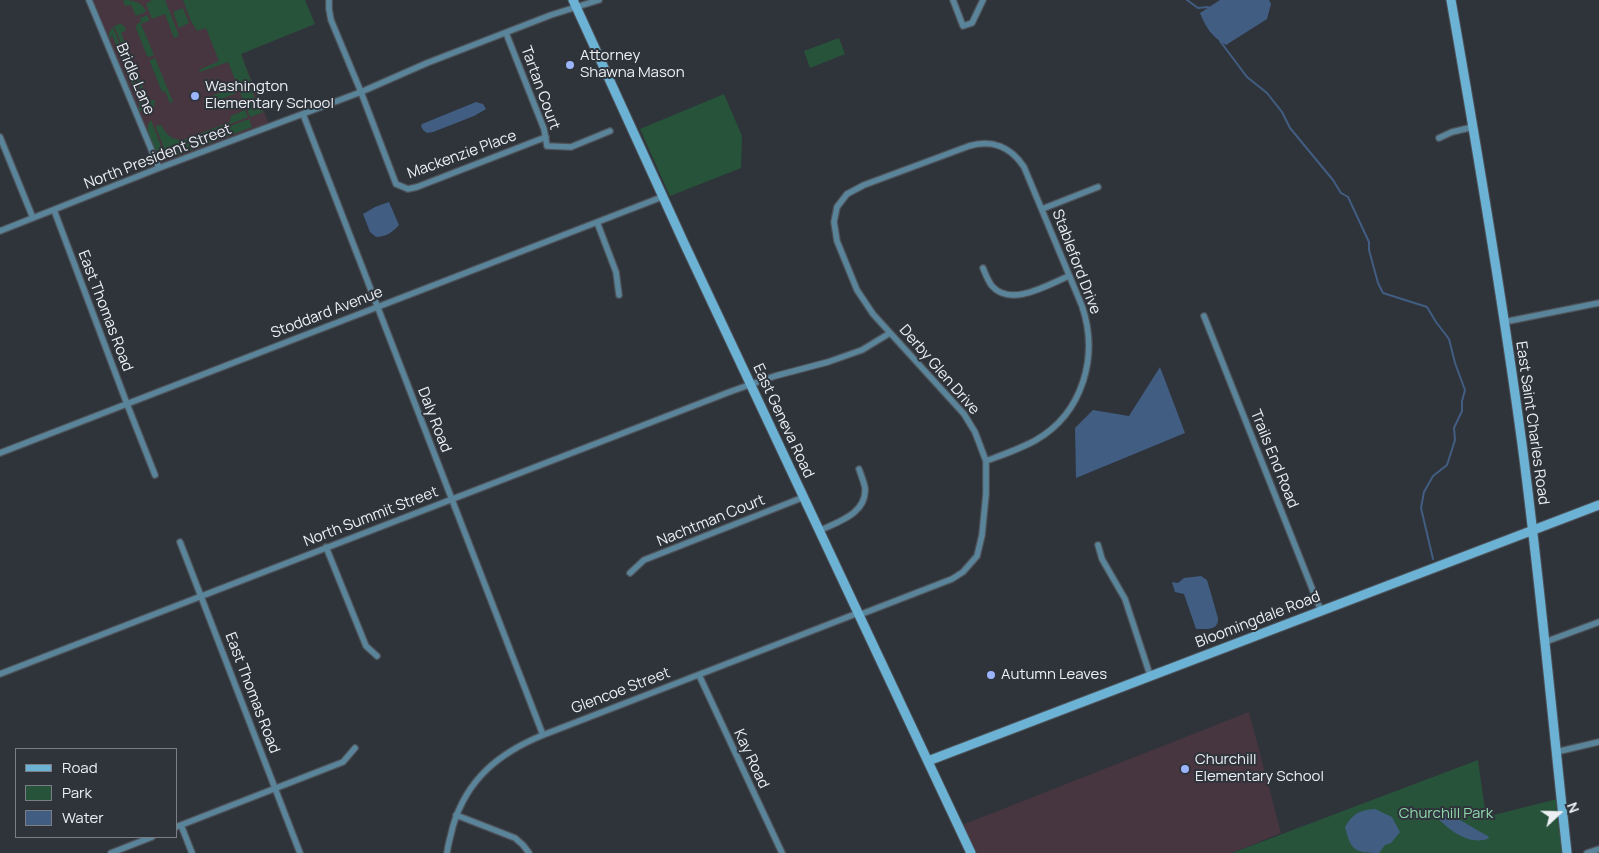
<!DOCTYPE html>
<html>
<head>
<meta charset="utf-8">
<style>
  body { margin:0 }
  #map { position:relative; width:1599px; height:853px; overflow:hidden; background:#2f343b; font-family:Manrope,sans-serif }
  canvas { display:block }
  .legend { position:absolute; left:15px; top:748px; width:162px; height:90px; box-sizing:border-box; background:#2f343b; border:1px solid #7b7f85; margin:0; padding:6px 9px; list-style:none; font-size:15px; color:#eceff4 }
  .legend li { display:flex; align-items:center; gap:10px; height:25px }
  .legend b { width:25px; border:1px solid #7b7f85 }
  .north { position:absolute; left:1534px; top:788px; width:50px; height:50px; -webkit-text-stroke:4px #2f343b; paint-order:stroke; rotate:69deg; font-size:14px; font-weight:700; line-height:20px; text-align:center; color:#eceff4 }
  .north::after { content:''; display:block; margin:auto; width:18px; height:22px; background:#eceff4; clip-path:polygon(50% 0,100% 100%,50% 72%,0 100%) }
</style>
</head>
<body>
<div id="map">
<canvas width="1599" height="853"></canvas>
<ul class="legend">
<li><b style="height:6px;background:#6cb2d5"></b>Road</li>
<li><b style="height:14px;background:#27533a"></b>Park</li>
<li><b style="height:14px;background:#425d82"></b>Water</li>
</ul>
<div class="north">N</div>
</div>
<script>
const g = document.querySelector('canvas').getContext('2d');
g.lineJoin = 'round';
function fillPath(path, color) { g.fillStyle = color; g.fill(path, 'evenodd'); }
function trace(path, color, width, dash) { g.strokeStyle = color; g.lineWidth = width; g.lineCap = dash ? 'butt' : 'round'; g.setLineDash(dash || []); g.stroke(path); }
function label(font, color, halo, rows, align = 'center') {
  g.font = font + ' Manrope,sans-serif'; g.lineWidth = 4; g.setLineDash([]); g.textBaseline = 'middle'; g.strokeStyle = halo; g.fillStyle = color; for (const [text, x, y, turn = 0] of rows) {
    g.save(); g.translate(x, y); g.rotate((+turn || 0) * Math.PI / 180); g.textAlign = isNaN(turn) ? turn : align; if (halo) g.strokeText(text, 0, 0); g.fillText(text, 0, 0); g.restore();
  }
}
fillPath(new Path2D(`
  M93,0H305L315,24L241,54L269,124L161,164Z
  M1249,712L1281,833L1232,853H976L962,825Z`), '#47353f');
fillPath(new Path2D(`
  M123,0C133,0 143,2 146,12L136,16L131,5L125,6Z
  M152,0H165L179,36L174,38L165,14L152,19L146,4Z
  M183,0H305L315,24L241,54L251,81L249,82L258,108L264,112L250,117L228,62L200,72L199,70L219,61L206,28L197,31L191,21Z
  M183,8L189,23L179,28L173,12Z
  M147,15L150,20L141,24L154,55L149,57L147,56L136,28L137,24L141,22L140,18Z
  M119,24L123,25L126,29L125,31L121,33L148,100H155L154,108L150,112L114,26Z
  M113,27L147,112H143L139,110V102L112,35L110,39L109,33Z
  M839,38L845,54L810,68L804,51Z
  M155,58L173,102L170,103L165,91L162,92L150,62V60Z
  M234,87L236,93L212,103L209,97Z
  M724,94L742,136L741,168L670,196L640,129Z
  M245,110L248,117L165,150L156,128V126L161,125C166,134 171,140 183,140L230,122L231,116Z
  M249,119L252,127L169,159L165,151Z
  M151,120L162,149L156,151C152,141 143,129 151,120Z
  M1478,760L1486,817L1557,799L1562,853H1232Z`), '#27533a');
fillPath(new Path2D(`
  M1220,0H1269L1271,4L1267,19L1226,45C1212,37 1206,28 1200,13Z
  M476,102L483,104L486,109L474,116L433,132L427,133L423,130L421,126L422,124Z
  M389,202L399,225C393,232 386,237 376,237L370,232L363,214L375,207Z
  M1160,367L1185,433L1076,478L1075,428L1093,410L1129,416Z
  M1201,576L1207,580L1218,618C1219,631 1205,629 1196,629L1184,594L1175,592L1172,582L1178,583L1184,578Z
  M1375,809L1392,817L1400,832L1391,843L1385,845L1379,853C1355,853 1351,851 1345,827C1353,814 1359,810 1375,809Z
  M1440,811C1457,816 1472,828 1488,836L1489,838C1471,847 1448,830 1436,816L1437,812Z`), '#425d82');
trace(new Path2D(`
  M1187,0L1198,8L1208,7L1211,9
  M1220,41L1247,77L1267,93L1282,112L1290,128L1333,180L1341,193L1348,197L1369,242V250L1378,283L1383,293L1427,307L1436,322L1449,339L1455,363L1465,390L1462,401V411L1454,428L1455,440L1447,465L1433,476L1424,492L1421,508L1433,559`), '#425d82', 2);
const street = new Path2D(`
  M89,0L159,168
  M329,0V9L331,20L361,92L396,184L408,189L417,187L546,137
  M953,0L963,26L972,23L983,0
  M506,33L544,129L547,146L571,147L610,131
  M303,114L543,735
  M0,137L33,218
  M1439,138L1452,132L1473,127
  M1042,209L1098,187
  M54,210L127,404L155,475
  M597,222L616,272L619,295
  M0,231L159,168L361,92L427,63L551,15L599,0
  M983,268C985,273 988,281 992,286C1011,308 1049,284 1069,276
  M1204,316L1321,611
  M1504,322L1599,303
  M0,453L662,197
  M819,531C837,522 867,514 865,488C864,482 861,475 859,469
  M180,542L300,853
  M1098,545L1102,559L1125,599L1150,675
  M326,547L366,646L377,656
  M630,573L644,560L804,497
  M859,615L952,579L963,572L977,556L982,535L986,494V461L975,432L964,414L873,314L857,290L837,241L834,222L837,207L847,194L864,185L969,146C992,139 1011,147 1024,167L1082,306C1099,356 1083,413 1036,440C1020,449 1002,455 986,461
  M1545,642L1599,622
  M0,674L732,391L775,376L828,362L862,350L890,333
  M699,675L782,853
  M1556,752L1599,742
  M456,815L515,838L523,845L529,853
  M181,825L192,853
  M176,827L343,762L355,748
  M111,853L152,837
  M447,853C448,844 451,835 453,826C467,779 499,753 543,735L858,613
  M1587,853L1599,849`);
const secondary = new Path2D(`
  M573,0L684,243L971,853
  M1451,0C1477,148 1502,296 1522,444C1540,580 1552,717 1567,853
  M928,761L1599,505`);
trace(street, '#4d5259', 8);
trace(secondary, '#4d5259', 11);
trace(street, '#5a849a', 5.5);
trace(secondary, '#6cb2d5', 9);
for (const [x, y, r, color] of [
  [570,65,5,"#9ab5fd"],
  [195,96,5,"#9ab5fd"],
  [991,675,5,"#9ab5fd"],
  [1185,769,5,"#9ab5fd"]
]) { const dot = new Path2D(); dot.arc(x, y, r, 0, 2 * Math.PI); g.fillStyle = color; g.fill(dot); trace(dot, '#2f343b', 2); }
label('15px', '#eceff4', '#2f343b', [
  ["Attorney",580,56],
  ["Shawna Mason",580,73],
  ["Washington",205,87],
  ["Elementary School",205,104],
  ["Autumn Leaves",1001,675],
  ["Churchill",1195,760],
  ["Elementary School",1195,777]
], 'left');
label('15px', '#eceff4', '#2f343b', [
  ["Bridle Lane",135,79,67],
  ["Tartan Court",540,88,70],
  ["Mackenzie Place",462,155,-20],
  ["North President Street",158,157,-21],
  ["Stableford Drive",1076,262,69],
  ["East Thomas Road",105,311,69],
  ["Stoddard Avenue",327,313,-21],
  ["Derby Glen Drive",939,370,49],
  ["Daly Road",434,420,69],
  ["East Geneva Road",783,421,65],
  ["East Saint Charles Road",1532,423,82],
  ["Trails End Road",1274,459,68],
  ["North Summit Street",371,517,-21],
  ["Nachtman Court",711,521,-22],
  ["Bloomingdale Road",1258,620,-21],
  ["Glencoe Street",621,691,-21],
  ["East Thomas Road",252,693,69],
  ["Kay Road",751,759,65]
]);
label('15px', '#8fd9ad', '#2f343b', [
  ["Churchill Park",1446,814]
]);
</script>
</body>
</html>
